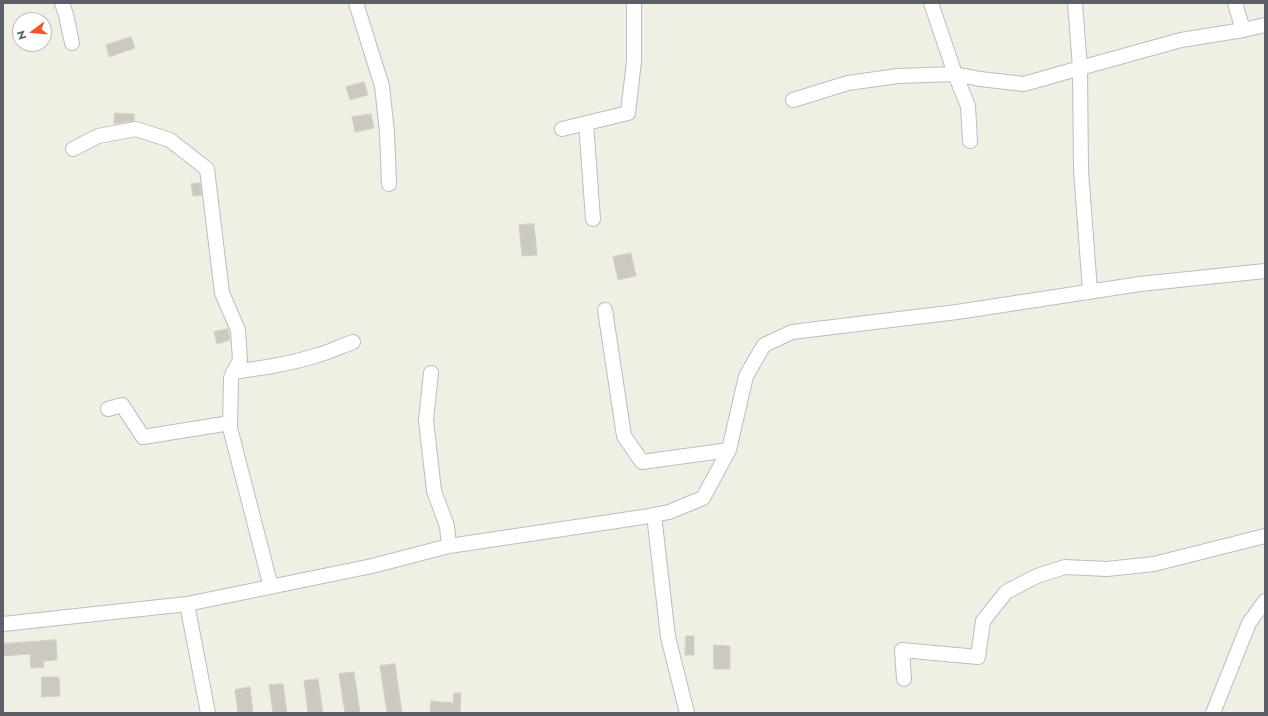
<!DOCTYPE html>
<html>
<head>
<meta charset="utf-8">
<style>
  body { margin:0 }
  #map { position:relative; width:1268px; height:716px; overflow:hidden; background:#f0efe4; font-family:Jost,sans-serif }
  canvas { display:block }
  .frame { position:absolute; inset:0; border:4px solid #5c5f66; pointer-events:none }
  .north { position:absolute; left:12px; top:12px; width:40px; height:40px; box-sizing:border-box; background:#fff; border:1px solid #bebfc2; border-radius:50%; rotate:254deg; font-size:11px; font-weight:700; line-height:16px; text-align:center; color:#5c5f66 }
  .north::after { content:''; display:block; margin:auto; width:14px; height:18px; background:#f55125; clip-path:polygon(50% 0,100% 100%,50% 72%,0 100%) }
</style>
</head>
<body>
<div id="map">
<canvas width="1268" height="716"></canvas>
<div class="frame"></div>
<div class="north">N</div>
</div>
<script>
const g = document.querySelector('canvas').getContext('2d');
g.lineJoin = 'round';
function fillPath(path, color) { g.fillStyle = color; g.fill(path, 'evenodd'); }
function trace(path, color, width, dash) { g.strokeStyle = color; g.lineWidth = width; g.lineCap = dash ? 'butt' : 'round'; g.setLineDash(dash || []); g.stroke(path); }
const building = new Path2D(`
  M131,37L135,48L109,57L106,45Z
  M364,82L368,95L350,100L346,87Z
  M115,113L134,114V121L114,124Z
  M371,114L374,128L355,132L352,117Z
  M200,183L202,195L193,196L191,184Z
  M534,224L537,255L522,256L519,225Z
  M631,253L636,276L618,280L613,257Z
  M228,329L230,340L217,344L214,332Z
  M686,636H694V655H685Z
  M56,640L57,660L43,661L44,667L31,668L30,654L3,656V644Z
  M714,645L730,646V669H714Z
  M395,664L402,713H387L380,666Z
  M354,672L360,713H345L339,674Z
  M42,677H59L60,696L42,697Z
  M318,679L323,713H308L304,681Z
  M283,684L287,713H273L269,685Z
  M250,687L253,713H238L235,690Z
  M454,693H461L460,713H430L431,701L453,703Z`);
fillPath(building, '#cbc9c1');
trace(building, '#d5d1c2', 1);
const minor = new Path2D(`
  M62,3L66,15L72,43
  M356,3L382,86L387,132L389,184
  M931,3L955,74L968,106L970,141
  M1075,3L1080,68L1081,170L1090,291
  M1235,3L1243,30
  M793,100L848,83L898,76L955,74L980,79L1024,84L1080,68L1181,40L1243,30L1265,25
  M586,123L593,219
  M562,129L628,113L634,61V3
  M73,149L98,136L136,129L170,140L207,169L222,293L238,330L240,360L231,378L230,428L271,587
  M605,310L624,436L642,462L729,450
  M233,372C262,368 290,364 318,355C330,352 341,346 353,342
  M431,373L426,420L434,491L447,526L449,546
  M108,409L122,405L143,437L230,423
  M654,515L668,637L687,713
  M187,604L208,713
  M3,624L187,604L372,566L449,546L643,517L669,512L703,498L729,450L746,376L764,345L792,332L957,312L1140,284L1265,271
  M904,679L902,650L978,657L983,621L1006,592L1037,576L1065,567L1107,569L1154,564L1265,536
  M1213,713L1249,623L1265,601`);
trace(minor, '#bcbdc4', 16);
trace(minor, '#fff', 14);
</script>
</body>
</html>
